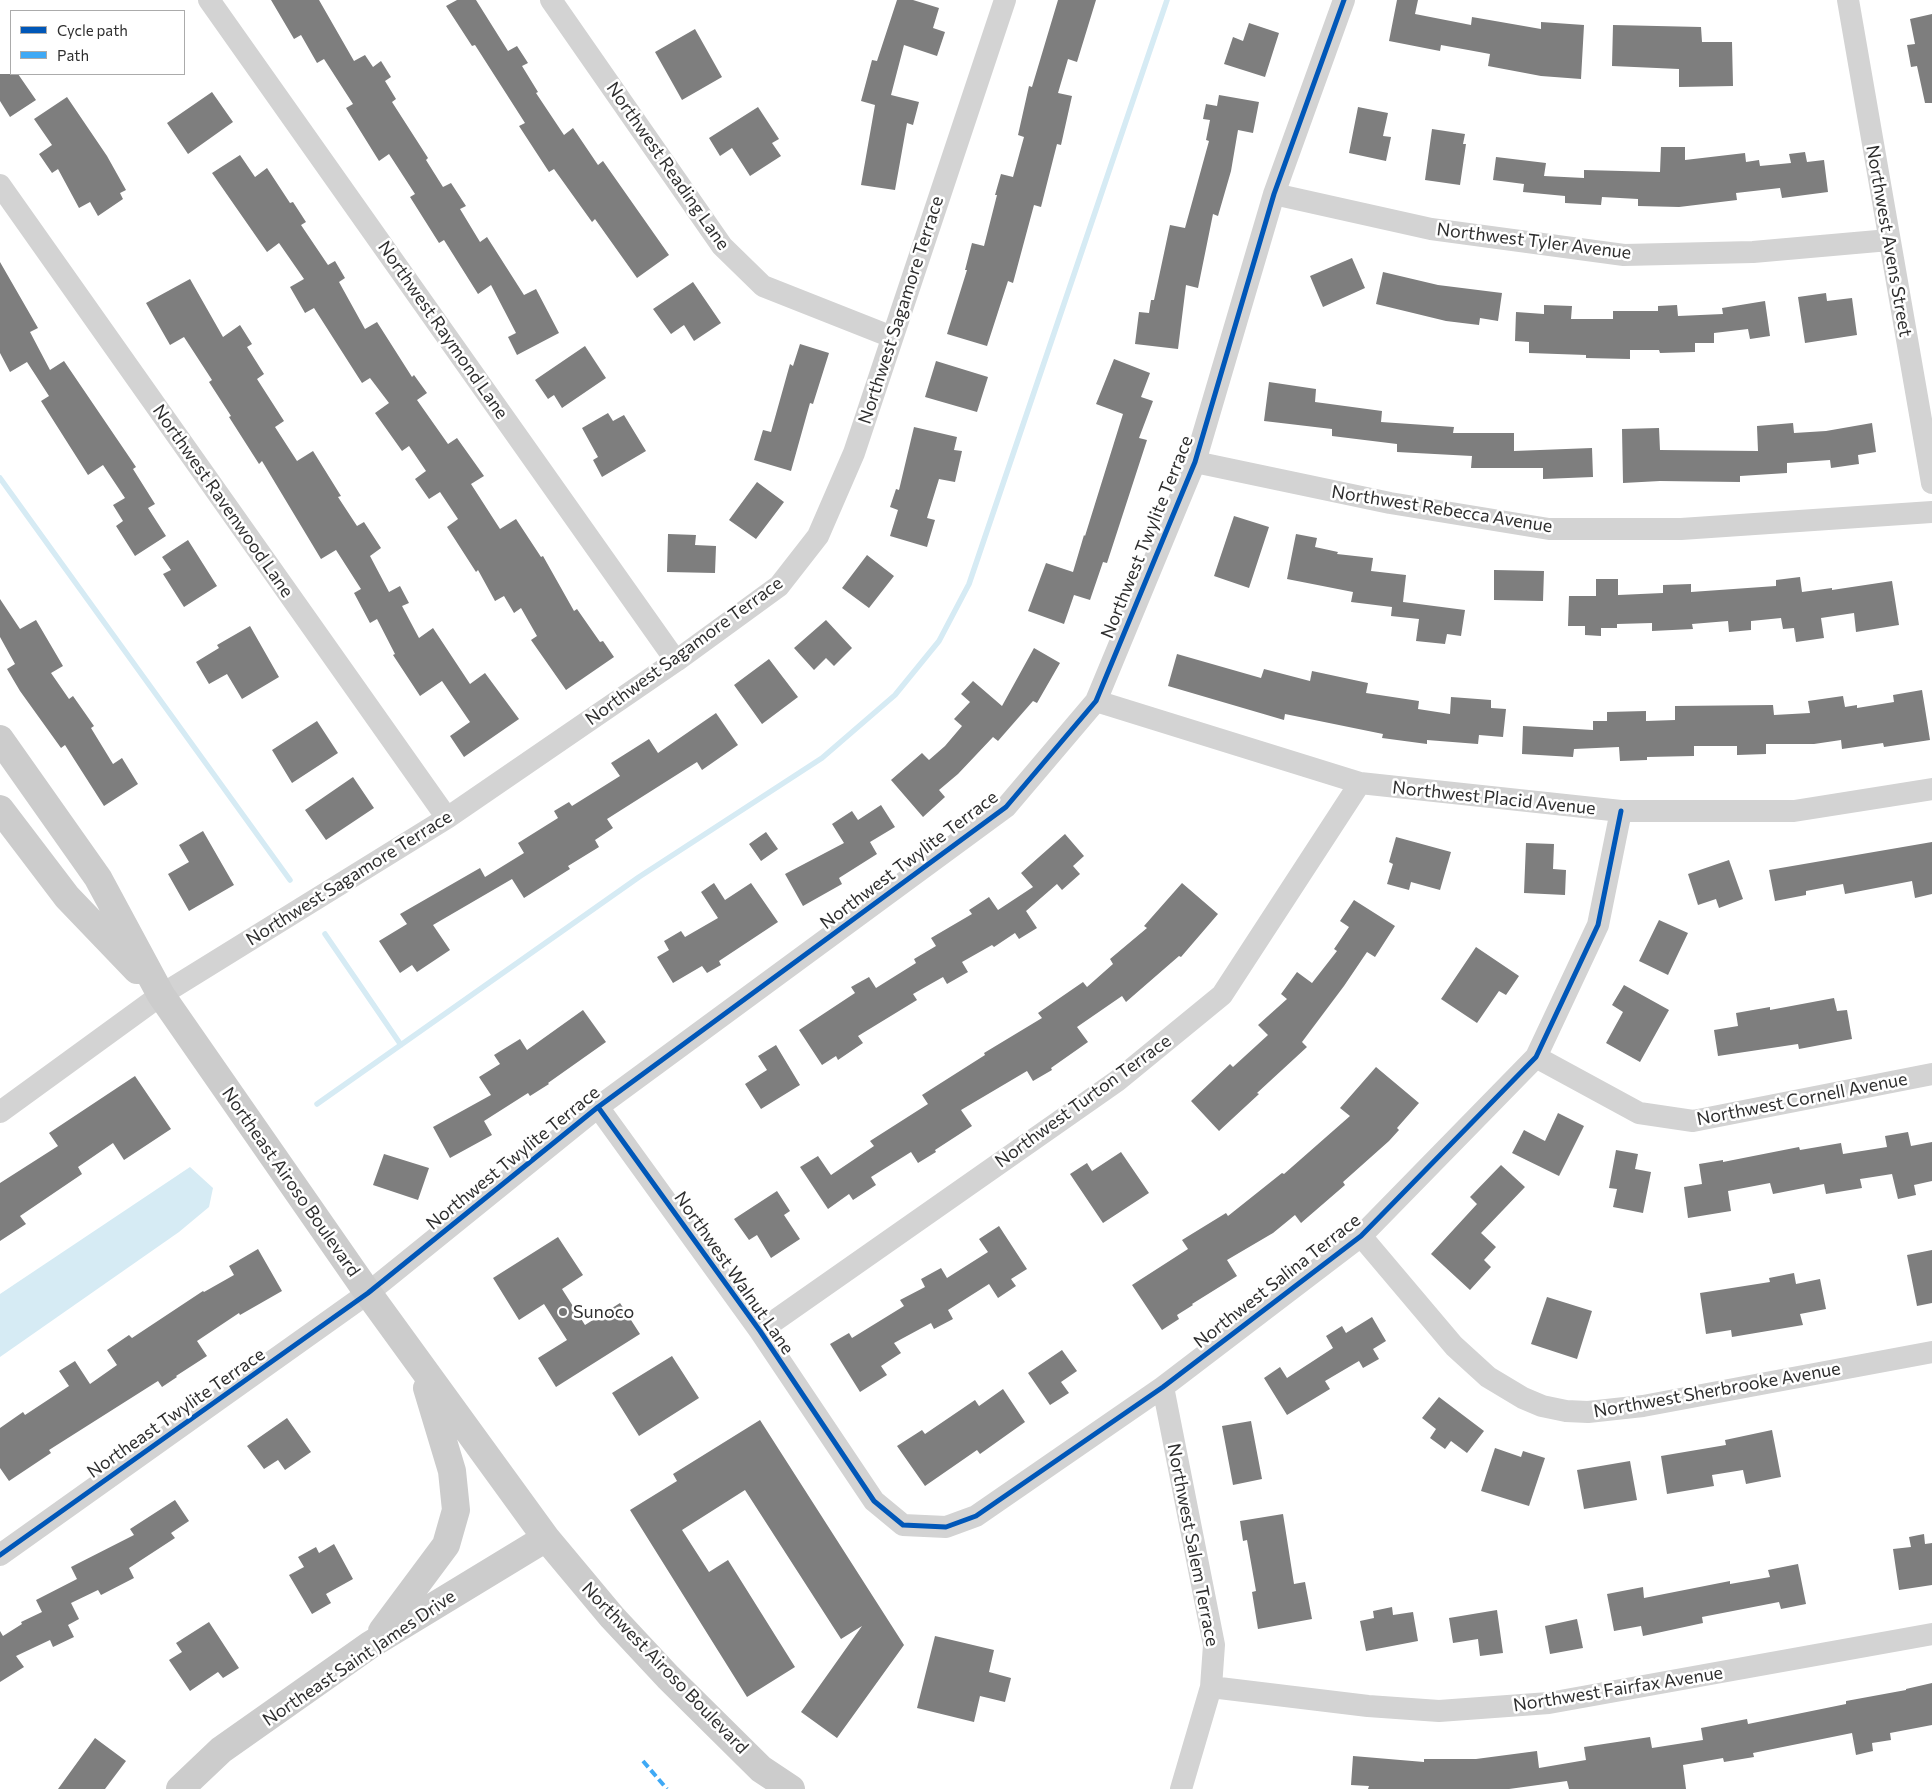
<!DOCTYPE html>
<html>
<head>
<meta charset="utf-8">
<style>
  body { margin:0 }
  #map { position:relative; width:1932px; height:1789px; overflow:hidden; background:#fff; font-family:Commissioner,sans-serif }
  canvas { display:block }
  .legend { position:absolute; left:10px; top:10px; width:175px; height:65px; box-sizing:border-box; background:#fff; border:1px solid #ababab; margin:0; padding:6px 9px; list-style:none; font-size:15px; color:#2e2e2e }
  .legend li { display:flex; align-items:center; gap:10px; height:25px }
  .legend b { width:25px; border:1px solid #ababab }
</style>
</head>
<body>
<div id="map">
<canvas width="1932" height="1789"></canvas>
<ul class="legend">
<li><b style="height:6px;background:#0057b8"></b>Cycle path</li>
<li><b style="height:6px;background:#3fa9f5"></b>Path</li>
</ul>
</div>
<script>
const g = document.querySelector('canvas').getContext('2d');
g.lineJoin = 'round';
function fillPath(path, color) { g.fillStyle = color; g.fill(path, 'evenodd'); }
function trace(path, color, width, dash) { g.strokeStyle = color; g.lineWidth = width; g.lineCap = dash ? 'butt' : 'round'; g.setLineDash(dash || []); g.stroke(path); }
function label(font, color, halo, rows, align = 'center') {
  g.font = font + ' Commissioner,sans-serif'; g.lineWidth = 5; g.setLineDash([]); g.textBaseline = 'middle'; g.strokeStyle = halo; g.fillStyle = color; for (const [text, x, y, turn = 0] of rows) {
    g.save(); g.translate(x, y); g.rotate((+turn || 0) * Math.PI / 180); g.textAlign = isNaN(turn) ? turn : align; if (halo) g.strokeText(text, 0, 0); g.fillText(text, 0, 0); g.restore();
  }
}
fillPath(new Path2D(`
  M190,1167L213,1188L209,1207L179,1232L0,1357V1294Z`), '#d6ebf4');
trace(new Path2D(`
  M0,478L290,880
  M325,934L401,1045
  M317,1104L639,877L822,758L895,695L939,641L969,584L1167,0`), '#d6ebf4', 5.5);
fillPath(new Path2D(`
  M271,0H319L354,61L365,55L373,67L381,61L391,77L385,81L396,99L392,102L428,158L426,160L443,187L451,183L466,206L460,209L480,242L487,237L524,295L536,289L559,333L517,355L508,337L516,333L491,285L478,294L444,240L439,243L410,197L415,194L389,154L379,161L346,108L353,104L324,59L317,63L301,35L294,39Z
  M457,0H476L508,51L517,46L528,63L522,66L538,92L536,93L564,135L573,128L598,165L603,161L669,255L637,278L595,219L592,222L554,169L549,172L519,126L525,123L475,45L472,46L446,6Z
  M897,0H913L939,8L933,28L945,32L937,56L904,45L891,95L919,102L913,125L907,123L895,190L861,185L875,105L861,101L872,60L877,61Z
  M1058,0H1096L1077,62L1068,59L1058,93L1072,96L1061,145L1057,144L1041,207L1034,205L1013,283L1008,281L987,346L947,334L967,270H965L972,243L984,246L997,195H995L1001,174L1013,177L1024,137L1018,135L1029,86L1032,87Z
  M1397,0H1418L1415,14L1471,25L1472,17L1541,29V22L1584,25L1581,79L1541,76L1488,66L1490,54L1441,45L1440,51L1389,41Z
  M1932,14V103H1925L1917,66L1911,67L1907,45L1915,44L1910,19Z
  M1249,23L1279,33L1265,77L1224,64L1233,37L1243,41Z
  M1613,25L1701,27L1702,42H1732L1733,86L1679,87V69L1612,66Z
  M695,29L722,77L682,100L655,52Z
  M0,74H18L36,100L10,117L0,101Z
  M212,92L233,122L188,154L167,123Z
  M1219,95L1259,102L1253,133L1238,130L1231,171L1218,216L1213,214L1198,288L1186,285L1178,349L1135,344L1139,312L1149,313L1151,300H1154L1170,225L1185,228L1209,141L1206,140L1210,120L1203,119L1206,104L1217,106Z
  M67,97L107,156L126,190L120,193L123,199L98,216L90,202L79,208L58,169L52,173L39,154L52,145L34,119Z
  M758,107L779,139L772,143L781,156L750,176L732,148L720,156L709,138Z
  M1358,107L1388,113L1383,136L1391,137L1386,161L1349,153Z
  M1432,129L1465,134L1463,144H1466L1460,185L1425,180Z
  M1661,147H1685V160L1745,153L1746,162L1759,160L1760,166L1791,163L1789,154L1805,152L1807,162L1824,160L1828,192L1782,198L1780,188L1736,193L1737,200L1679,207L1638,206V199L1602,197L1601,205L1565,203V196L1523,192L1524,184L1493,180L1496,157L1546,163L1544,176L1584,178V170L1660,172Z
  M240,155L255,177L267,168L290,203L293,202L306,222L301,225L328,265L335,261L345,278L339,282L365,329L377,322L412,377L414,375L427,393L417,400L448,444L457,438L484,476L471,484L500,529L516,519L541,557L543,556L574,611L577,609L600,642L603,641L614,657L566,690L531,640L537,636L521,608L514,613L504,596L495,601L478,570L476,572L447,527L458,519L440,492L429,499L415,479L426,471L409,446L402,451L375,413L389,403L370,378L362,383L314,308L305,313L290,287L304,279L279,243L267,252L212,173Z
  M1352,258L1365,288L1323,307L1310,276Z
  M0,262L38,328L30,332L50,370L64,361L136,467L133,469L155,504L148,508L166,536L135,556L116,526L123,521L113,505L125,498L103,465L88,475L41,401L49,396L27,362L10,372L0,353Z
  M1383,272L1438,285L1502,293L1498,321L1480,318L1479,325L1446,321L1376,304Z
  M190,279L223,337L240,325L252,344L247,347L264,374L257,379L284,421L275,427L297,461L313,451L341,496L338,497L357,526L364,522L381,548L370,556L389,592L400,586L409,603L402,606L419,638L433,628L470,684L485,673L519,719L464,757L450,736L470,722L442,681L420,696L393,655L395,654L377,619L370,623L354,593L361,589L336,550L321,559L262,461L259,464L229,417L231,416L209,382L212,380L184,337L170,345L146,303Z
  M693,282L721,323L694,341L684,325L671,334L653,309Z
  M1826,293L1827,301L1852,298L1857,335L1805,343L1798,297Z
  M1765,301L1770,336L1750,339L1748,329L1714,333V343H1695V352L1660,353L1659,350H1630V359L1586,358V355L1529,353V342L1515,341L1516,312L1544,314V305L1572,306L1571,319H1613V311H1658V306L1677,305L1678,316L1723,314L1722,308Z
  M800,344L829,353L813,404L810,403L791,471L754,460L763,430L771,432L790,364L793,366Z
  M585,346L606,378L562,408L554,395L548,399L535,380Z
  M1114,359L1150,373L1141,397L1153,401L1139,438L1147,440L1107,563L1103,562L1090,600L1074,595L1064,624L1028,611L1046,563L1073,572L1084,535L1085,536L1123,414L1096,404Z
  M936,361L988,377L977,412L925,397Z
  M1269,382L1316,389L1315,402L1382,411L1381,422L1454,427L1453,433H1514V451L1592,448L1593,477L1543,479V468H1471L1472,456L1397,452V444L1332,436V429L1264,421Z
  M608,413L613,421L624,415L646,451L602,477L593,460L598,457L582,428Z
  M1793,423L1794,433L1826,431L1872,423L1876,452L1858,455L1859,464L1831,468L1830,460L1787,463V473L1740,476V482L1660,481L1623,483L1622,429L1659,428L1660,450L1758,451L1757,426Z
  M914,427L957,437L954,450L962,451L955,482L939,479L927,518L935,520L927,547L890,536L898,510L890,507L896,489L899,490Z
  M757,482L784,502L756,539L729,520Z
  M1234,516L1269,527L1249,588L1214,576Z
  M668,534L696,535L695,545L716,546L715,573L667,572Z
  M1296,534L1317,538L1315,547L1338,552L1337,554L1373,558L1371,571L1406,575L1403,602L1465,610L1461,636L1447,634L1445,644L1416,641L1419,619L1391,616L1392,607L1351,602L1353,592L1287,579Z
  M188,540L217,586L184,607L163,574L171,570L162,557Z
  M867,555L894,576L869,608L842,588Z
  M1494,570L1544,571L1543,601L1494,600Z
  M1800,577L1802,592L1832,588V590L1892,581L1899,625L1856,632L1854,613L1821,618L1824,638L1796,642L1794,628L1783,629L1781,618L1751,621V630L1729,632L1728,621L1692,624L1693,629L1652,631V623L1617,624V628H1601V636L1585,635V626H1568L1569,596H1596V579H1618V595L1663,593V585L1691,584V592L1776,586V580Z
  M0,599L20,629L36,620L63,666L51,673L69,699L73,696L94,726L91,728L113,764L122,758L138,784L104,806L65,745L61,748L20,691L7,669L15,664L0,637Z
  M826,620L852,648L834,666L826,658L814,670L794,648Z
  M250,626L279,677L242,699L227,674L209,684L196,662L219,648L217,645Z
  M1034,648L1060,663L1037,703L1033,701L998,741L993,737L958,774L939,790L945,797L923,817L891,780L922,753L929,760L945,746L962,726L954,719L970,702L961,694L973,681L1002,706Z
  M1177,654L1261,678L1264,669L1310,681L1312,671L1368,683L1366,693L1419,701L1418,709L1450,714L1451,697L1491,700V708L1506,709L1503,737L1479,735L1478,744L1427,740V744L1382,738L1383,734L1285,714L1284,720L1168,686Z
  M769,659L798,697L762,724L734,685Z
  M1922,690L1930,740L1884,747L1883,743L1842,749L1841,740L1814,744H1766V754L1737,755V746H1694V756L1647,757V760L1620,761L1619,747L1574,749L1573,757L1522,754L1523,726L1593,730V721H1607V712L1646,711V721L1675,720V706L1773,705L1774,715L1810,713L1808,701L1843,696L1845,707L1857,705V708L1894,702L1893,695Z
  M716,713L738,745L702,770L697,762L607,819L613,828L595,840L599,847L568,866L570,869L524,898L512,879L433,925L450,950L417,972L412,965L400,973L379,941L407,924L400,914L480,868L485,877L524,853L518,843L558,818L554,811L569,802L572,806L620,776L611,763L649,739L658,753Z
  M317,721L338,753L292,783L272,750Z
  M353,777L374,808L326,840L305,810Z
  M881,805L895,827L870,842L877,854L839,878L842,884L803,906L785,874L844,843L832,824L852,811L858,820Z
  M203,831L234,885L189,911L168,874L189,862L179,845Z
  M766,832L778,849L761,861L749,844Z
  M1065,834L1084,856L1073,866L1080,874L1062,890L1057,884L1026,911L1037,928L1019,939L1015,933L994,947L992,945L962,962L968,972L947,984L943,977L913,994L917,1000L858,1036L863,1043L838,1060L836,1056L822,1065L799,1030L855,993L851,987L869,977L876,988L916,963L914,959L936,946L931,938L972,914L969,910L989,897L998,910L1033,887L1021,873Z
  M1396,837L1451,852L1440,890L1411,882L1409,890L1387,884L1393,864L1389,862Z
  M1932,842V894L1915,898L1912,881L1845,894L1843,884L1806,891V895L1775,901L1769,870Z
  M1526,843L1554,844L1553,869L1566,870L1565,895L1524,893Z
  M1729,860L1743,899L1719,908L1716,899L1698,905L1688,874Z
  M714,883L725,900L751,883L778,922L719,961L721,965L707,973L702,966L673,983L657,957L669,950L664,941L681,931L685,937L718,918L701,892Z
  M1182,883L1218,914L1181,957L1179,956L1126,1002L1122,996L1077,1027L1088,1042L1051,1068L1052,1070L1033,1081L1027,1071L961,1110L972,1126L935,1150L936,1152L918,1163L911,1152L871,1177L876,1185L853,1200L849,1194L828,1209L800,1167L818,1156L831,1175L874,1146L870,1141L928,1104L922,1095L985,1055L984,1053L1042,1018L1038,1013L1083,982L1087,987L1113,964L1110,959L1147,928L1144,926Z
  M1354,900L1395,926L1375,957L1367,952L1344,986L1302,1042L1307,1047L1257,1093L1259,1094L1219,1131L1191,1101L1230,1064L1233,1067L1268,1035L1258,1025L1287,999L1281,994L1297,972L1312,983L1337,951L1334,949L1349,927L1340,921Z
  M1659,920L1688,933L1668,975L1639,961Z
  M1476,947L1519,976L1506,995L1499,991L1477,1023L1441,999Z
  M1624,985L1669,1010L1640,1062L1606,1043L1623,1012L1612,1005Z
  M1834,998L1837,1011L1847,1010L1852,1039L1799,1049L1798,1044L1718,1056L1714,1030L1738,1026L1736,1013L1770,1007V1010Z
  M583,1010L606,1042L548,1083L549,1084L530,1096L528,1093L484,1121L492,1135L450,1158L433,1127L491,1095L479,1077L500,1064L494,1055L520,1039L527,1050Z
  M776,1045L800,1085L761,1109L745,1084L767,1070L758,1056Z
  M1376,1067L1419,1103L1397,1128L1399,1130L1389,1141L1343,1182L1345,1185L1301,1223L1295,1215L1273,1233L1227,1260L1237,1276L1192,1304L1193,1305L1177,1315L1179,1319L1162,1330L1132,1285L1188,1249L1182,1240L1226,1213L1228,1216L1282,1173L1284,1174L1350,1116L1340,1108Z
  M135,1076L171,1129L124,1160L113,1143L78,1167L82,1174L20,1216L26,1224L0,1241V1183L58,1146L49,1133Z
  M1558,1113L1584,1126L1559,1176L1512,1153L1524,1130L1545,1141Z
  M1908,1132L1911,1146L1932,1142V1181L1914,1185L1916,1195L1898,1199L1892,1174L1860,1179L1862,1188L1826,1194L1824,1184L1773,1194L1770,1183L1728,1191L1731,1211L1688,1218L1684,1187L1702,1184L1699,1164L1723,1160V1162L1799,1147L1800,1150L1841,1143L1843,1154L1887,1147L1885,1136Z
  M1616,1150L1638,1154L1635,1169L1651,1172L1643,1213L1613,1207L1617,1189L1609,1188Z
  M1121,1152L1149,1193L1103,1223L1070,1174L1087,1163L1092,1171Z
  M384,1154L429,1168L418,1200L373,1185Z
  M1501,1165L1525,1187L1481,1233L1496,1247L1484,1260L1491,1267L1470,1290L1431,1254L1477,1204L1470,1197Z
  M777,1191L790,1211L784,1215L800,1239L771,1258L757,1235L749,1240L734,1219Z
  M999,1226L1027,1269L1011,1279L1016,1286L998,1298L989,1284L948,1310L953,1319L934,1329L931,1323L894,1343L901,1353L881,1366L887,1375L860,1392L830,1344L849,1333L852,1338L904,1306L900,1300L925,1287L921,1279L941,1268L947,1278L988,1252L979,1239Z
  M558,1237L583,1275L562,1289L585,1325L620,1303L640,1334L556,1387L538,1358L567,1340L544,1304L519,1320L493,1278Z
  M258,1249L282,1291L240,1315L239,1313L197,1341L207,1356L176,1376L177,1377L162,1387L158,1381L49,1450L51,1453L9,1481L0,1468V1428L23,1412L25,1415L69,1386L59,1371L75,1361L90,1384L117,1365L107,1350L129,1335L132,1338L203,1291L204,1292L234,1275L229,1266Z
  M1932,1250V1303L1917,1306L1907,1255Z
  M1794,1273L1796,1284L1820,1279L1826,1309L1800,1314L1803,1325L1732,1337L1731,1330L1706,1334L1700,1293L1770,1282L1769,1278Z
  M1547,1297L1592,1311L1577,1359L1531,1344Z
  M1372,1317L1386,1341L1373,1349L1379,1359L1363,1368L1359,1361L1325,1381L1330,1389L1287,1415L1264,1378L1280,1367L1287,1378L1333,1348L1326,1336L1342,1326L1346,1333Z
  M1062,1350L1077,1371L1061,1382L1069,1393L1050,1405L1028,1373Z
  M672,1356L699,1398L639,1436L612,1393Z
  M1003,1389L1025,1422L980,1454L977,1450L925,1486L897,1446L922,1430L925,1434L975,1400L979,1406Z
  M1439,1397L1484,1431L1467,1453L1451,1441L1445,1449L1430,1438L1436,1429L1422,1418Z
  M287,1418L311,1452L285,1470L278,1460L264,1469L247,1446Z
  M760,1420L904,1645L837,1738L801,1712L862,1626L841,1639L745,1490L682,1530L709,1572L728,1560L795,1667L747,1697L630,1510L677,1481L673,1474Z
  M1251,1421L1262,1479L1233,1485L1222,1426Z
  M1772,1430L1781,1477L1746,1484L1743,1470L1712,1475L1714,1486L1667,1494L1661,1456L1726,1445L1725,1440Z
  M1495,1448L1521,1457L1523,1451L1545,1458L1529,1506L1481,1491Z
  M1630,1461L1637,1500L1584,1509L1577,1470Z
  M175,1500L189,1521L171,1533L175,1538L129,1568L134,1578L101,1595L98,1590L71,1603L79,1619L68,1625L74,1637L53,1647L50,1640L16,1656L24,1667L0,1682V1631L3,1636L22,1624L21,1622L42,1612L36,1600L77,1579L71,1567L134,1535L130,1529Z
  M1283,1514L1294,1584L1305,1582L1312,1619L1258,1629L1252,1592L1256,1591L1247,1540L1243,1541L1240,1521Z
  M1924,1534L1925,1544L1932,1543V1585L1899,1590L1893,1549L1911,1547L1909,1537Z
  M334,1544L353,1579L326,1594L331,1603L312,1614L289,1575L304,1567L298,1557L316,1547L319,1553Z
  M1798,1564L1806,1604L1781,1609L1779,1602L1702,1617L1703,1623L1643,1636L1641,1626L1614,1631L1607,1594L1643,1587L1644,1598L1730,1581V1584L1770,1577L1768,1570Z
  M1392,1607L1393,1615L1413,1612L1418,1641L1366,1651L1360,1621L1374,1618L1373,1611Z
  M1497,1610L1503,1653L1480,1656L1478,1639L1453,1643L1449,1618Z
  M1577,1619L1583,1648L1550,1654L1545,1626Z
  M209,1622L239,1668L223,1678L218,1672L190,1691L169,1660L182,1652L176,1643Z
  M935,1636L994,1650L989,1672L1011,1678L1005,1702L980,1696L974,1722L917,1708Z
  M1932,1683V1725L1890,1733L1891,1740L1872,1743L1873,1751L1856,1755L1852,1733L1753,1753L1754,1757L1724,1762L1723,1758L1683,1765L1686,1789H1569L1567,1781L1509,1789H1368L1369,1786L1351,1785L1353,1756L1424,1762V1759H1476L1537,1751L1539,1768L1586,1760L1584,1747L1650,1737L1652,1748L1703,1740L1701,1728L1747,1719L1748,1724L1846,1704V1701L1906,1690V1689Z
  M95,1738L126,1761L105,1789H58Z`), '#7e7e7e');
trace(new Path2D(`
  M209,0L676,661
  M551,0L722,246L763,286L892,337
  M1848,0L1932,483
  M0,185L447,818
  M1274,194L1431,229L1624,255L1753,252L1889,240
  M1195,462L1390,503L1549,529H1681L1932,512
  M1096,701L1360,783L1621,811H1794L1932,789
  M1536,1057L1639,1113L1693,1121L1932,1074
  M598,1107L760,1331L874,1501L903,1525L946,1527L976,1516L1163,1387L1361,1236L1536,1057L1598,925L1621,811
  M0,1112L161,995L447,818L676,661L779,586L818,536L854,453L1005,0
  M1361,1236L1454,1346L1488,1377L1523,1398L1542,1406L1566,1411L1588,1412L1643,1406L1932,1352
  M760,1331L1117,1081L1222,995L1360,783
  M1163,1387L1214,1645L1211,1687L1181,1789
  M0,1555L368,1293L598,1107L1006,807L1096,701L1195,462L1274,194L1344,0
  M1211,1687L1368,1706L1439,1711L1549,1703L1932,1634`), '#d3d3d3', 22);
trace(new Path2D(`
  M0,739L98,878L161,995L368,1293L546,1538L612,1617L668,1677L761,1769L791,1789
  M0,809L67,897L137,970
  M382,1631L446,1545L456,1510L452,1471L427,1388
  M180,1789L221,1750L370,1645L546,1538`), '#ccc', 28);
trace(new Path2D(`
  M643,1761L667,1789`), '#3fa9f5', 4, [8, 4]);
trace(new Path2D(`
  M598,1107L760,1331L874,1501L903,1525L946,1527L976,1516L1163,1387L1361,1236L1536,1057L1598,925L1621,811
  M0,1555L368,1293L598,1107L1006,807L1096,701L1195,462L1274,194L1344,0`), '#0057b8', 5);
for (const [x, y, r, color] of [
  [563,1312,5,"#777"]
]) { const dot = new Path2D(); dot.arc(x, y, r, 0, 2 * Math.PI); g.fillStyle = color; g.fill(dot); trace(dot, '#fff', 2); }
label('18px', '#2e2e2e', '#fff', [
  ["Northwest Reading Lane",668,166,55],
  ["Northwest Tyler Avenue",1534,241,7],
  ["Northwest Avens Street",1889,241,80],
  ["Northwest Sagamore Terrace",901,310,-72],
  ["Northwest Raymond Lane",443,330,55],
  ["Northwest Ravenwood Lane",223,501,55],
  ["Northwest Rebecca Avenue",1442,509,9],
  ["Northwest Twylite Terrace",1147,537,-68],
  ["Northwest Sagamore Terrace",684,651,-36],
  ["Northwest Placid Avenue",1494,798,6],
  ["Northwest Twylite Terrace",909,860,-37],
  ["Northwest Sagamore Terrace",349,878,-32],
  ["Northwest Cornell Avenue",1802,1099,-11],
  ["Northwest Turton Terrace",1083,1101,-36],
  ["Northwest Twylite Terrace",513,1158,-39],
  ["Northeast Airoso Boulevard",291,1182,55],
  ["Northwest Walnut Lane",734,1273,55],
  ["Northwest Salina Terrace",1277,1281,-38],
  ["Northwest Sherbrooke Avenue",1717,1390,-10],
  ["Northeast Twylite Terrace",176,1413,-35],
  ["Northwest Salem Terrace",1193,1545,79],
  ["Northeast Saint James Drive",359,1658,-34],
  ["Northwest Airoso Boulevard",665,1668,46],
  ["Northwest Fairfax Avenue",1618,1689,-9]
]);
label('18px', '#2e2e2e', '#fff', [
  ["Sunoco",573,1312]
], 'left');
</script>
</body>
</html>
